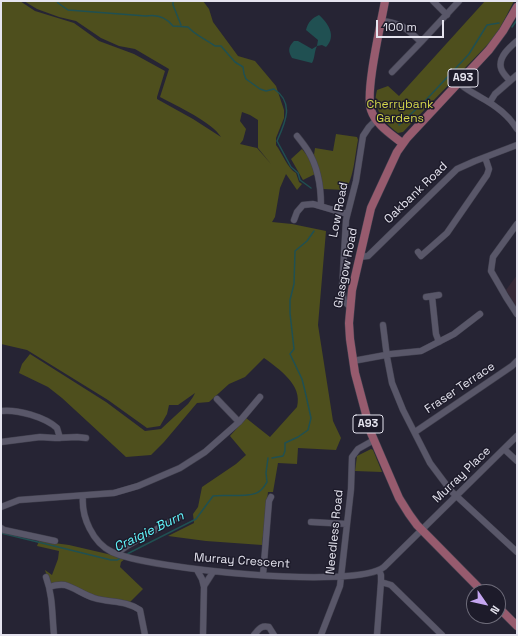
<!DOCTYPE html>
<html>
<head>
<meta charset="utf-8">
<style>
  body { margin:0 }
  #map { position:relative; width:518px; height:636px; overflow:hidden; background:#262434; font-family:"Space Grotesk",sans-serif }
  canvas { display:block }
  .frame { position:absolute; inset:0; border:2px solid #e5e4ef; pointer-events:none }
  .north { position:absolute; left:466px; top:584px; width:40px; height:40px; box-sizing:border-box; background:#1d1b2a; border:1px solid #6d6b79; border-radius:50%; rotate:124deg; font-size:11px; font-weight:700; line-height:16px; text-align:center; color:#e5e4ef }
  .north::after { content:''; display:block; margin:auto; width:14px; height:18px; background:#c5a6f0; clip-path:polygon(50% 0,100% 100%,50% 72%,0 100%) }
  .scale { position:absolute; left:376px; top:20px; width:68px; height:18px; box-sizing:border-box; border:2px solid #e5e4ef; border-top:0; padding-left:5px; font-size:12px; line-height:14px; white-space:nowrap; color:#e5e4ef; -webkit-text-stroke:3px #1d1b2a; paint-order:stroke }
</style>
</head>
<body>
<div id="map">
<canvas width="518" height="636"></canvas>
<div class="frame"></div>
<div class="north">N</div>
<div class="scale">100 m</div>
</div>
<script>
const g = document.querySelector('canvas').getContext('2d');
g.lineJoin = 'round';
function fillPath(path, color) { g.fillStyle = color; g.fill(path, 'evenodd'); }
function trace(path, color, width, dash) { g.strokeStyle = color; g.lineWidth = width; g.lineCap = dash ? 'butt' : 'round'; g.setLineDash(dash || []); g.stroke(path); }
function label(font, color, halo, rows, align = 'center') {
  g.font = font + ' "Space Grotesk",sans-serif'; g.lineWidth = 3; g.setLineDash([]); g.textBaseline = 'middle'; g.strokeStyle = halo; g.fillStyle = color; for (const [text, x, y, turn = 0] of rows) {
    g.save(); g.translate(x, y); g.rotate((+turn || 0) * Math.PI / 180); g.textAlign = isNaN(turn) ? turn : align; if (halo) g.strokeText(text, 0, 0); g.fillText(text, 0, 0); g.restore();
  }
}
fillPath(new Path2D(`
  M517,275V308L506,290Z`), '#362937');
fillPath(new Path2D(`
  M1,1H20L35,11L74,23L99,41L134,54L165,71L157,97V99L193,119L221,137C212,122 177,106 160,97L169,69L135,49L119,46L101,38L76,21L59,17L37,9L24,1H203L209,9L213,22L238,56L255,61L276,86L284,110V118L276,138V145C282,153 288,169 296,173L299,182L302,184L297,190L286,174L280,188L275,217L272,222L292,224L326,231L318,325L333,421L341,438L336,450L298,448L297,464L278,463L273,492H268L262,545L206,541L168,536L194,523L193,514L198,507L202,487L236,464L246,455L230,436L246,418L270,437L297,407C303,385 279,369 264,358L245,377L229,384L209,402L197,403L164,442L151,455L126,457L62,398L48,387L19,373L22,364L30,354L106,402L145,431L161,429L188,404L193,397L195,393L178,405H169L167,414L160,426L147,428L108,400L27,350L1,344ZM242,112L250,115L258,120V148L271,164L257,148L240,144L243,140L246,129L240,121Z
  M485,1H514L500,28L491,41L403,132L398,133C388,126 378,115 376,103C375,99 376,94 377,90L388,86L399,96Z
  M336,134L357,137L358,140C355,154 354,179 345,190L323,189L314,155L315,148L333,151Z
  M302,149L310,159L315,174L303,180L291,159Z
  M371,449L373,450L382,472L355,471L357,456Z
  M39,541L69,545L112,555L125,559L121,562L120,567L143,589L129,603L100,599L77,588L50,586L45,570L52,575L58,559L59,551L37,546Z`), '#4e4f1d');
fillPath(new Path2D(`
  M319,15C328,23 337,36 326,47L322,45L317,46C314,52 315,58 312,63L292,58C288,51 288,47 294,41H298L312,49L317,46L318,40L306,30C308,22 312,18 319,15Z`), '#205052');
trace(new Path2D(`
  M57,1L58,3L68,10L146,16C157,14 166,17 173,26L188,27C196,36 206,39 215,46H221L235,62L243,67L244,74L246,79L260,89L266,91L274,89C295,103 285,123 277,141L291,167L298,173L300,180L311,188
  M173,1V5L181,25
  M512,27L517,20
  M399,125L425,101L469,54L487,25L499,23
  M272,458L283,456L285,451V443L298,437L308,430L311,418L305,391L302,379L290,354L294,349L290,313V300L294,284L295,251L307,241L314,231
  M1,533L111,560H117L122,557
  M127,554L196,519L213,496C226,494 252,499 261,490C264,488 265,485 267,482L266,473L268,458`), '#205052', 1.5);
const minor = new Path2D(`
  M433,1L447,15
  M381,21C402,23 406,28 421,42L459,1
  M392,72L421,42
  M510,81C507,77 502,73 501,68C498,57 510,47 517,41
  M459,83C465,89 472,92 480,97C495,105 508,114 517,129
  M490,102L495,94L517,75
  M297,136C301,141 305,146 308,151C318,167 321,188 321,206
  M294,220L297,212L303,205L313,204L347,214
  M517,224L493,257L491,271L506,297L517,314
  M418,252L421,256L447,233L487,175L489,169L485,157
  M359,257L368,256L457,169L475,161L517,145
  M432,296L436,334L439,342
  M426,297L439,295
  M350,307L344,301L342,289L346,220L356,181L363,136L369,127L376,120
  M383,325L387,357L392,383L403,410L430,463L451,491L517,552
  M353,361L391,354L421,351L454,334L480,314
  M217,399L239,422
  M1,411C17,409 45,417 57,428L60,438
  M415,432L512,366L517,361
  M1,442L40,437L55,438L77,437L86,438
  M504,449L517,461
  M83,496C81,517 93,543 112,552C147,569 356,590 384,567L517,436
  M1,507L19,500L114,493L138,486L180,468L205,452L239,422L260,397
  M311,522L347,524
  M1,528L4,530L55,541
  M117,554L121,550L127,546L178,517
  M197,570L202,579L204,587
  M263,575L269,501L271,497
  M46,577C53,596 52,615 54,635
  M381,582L391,585L442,635
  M49,587C55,585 59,584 65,585C75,588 84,595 94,598C110,603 126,600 140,610L145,635
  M203,635L204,586L213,572
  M254,635C259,629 261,625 269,627L274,635
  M321,635L340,586L351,489L352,457L358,449L374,440
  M377,635L381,582V575L379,570`);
const major = new Path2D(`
  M385,1C381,24 365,91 371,110C376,125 391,134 402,143
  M483,592L417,525L409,514L399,498L371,433L355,373L350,339L349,323L352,290L371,208L397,152L407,138L489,50L503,31L517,7
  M498,607L517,626`);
trace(minor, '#42414f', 7);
trace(major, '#42414f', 9);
trace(minor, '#595769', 6);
trace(major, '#975b6e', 8);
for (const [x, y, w] of [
  [463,78,30],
  [368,424,30]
]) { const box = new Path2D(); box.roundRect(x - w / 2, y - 9, w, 18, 3); g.fillStyle = '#1d1b2a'; g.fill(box); trace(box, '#e5e4ef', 1); }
label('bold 11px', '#e5e4ef', null, [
  ["A93",463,78],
  ["A93",368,424]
]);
label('12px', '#d3d54a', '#1d1b2a', [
  ["Cherrybank",400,105],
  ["Gardens",400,119]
]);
label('12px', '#e5e4ef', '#1d1b2a', [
  ["Oakbank Road",416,193,-44],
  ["Low Road",339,210,-79],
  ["Glasgow Road",346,268,-79],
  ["Fraser Terrace",460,388,-34],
  ["Murray Place",462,475,-44],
  ["Needless Road",335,532,-84],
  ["Murray Crescent",242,561,4]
]);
label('italic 13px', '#62f8fe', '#1d1b2a', [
  ["Craigie Burn",149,532,-26]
]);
</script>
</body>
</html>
